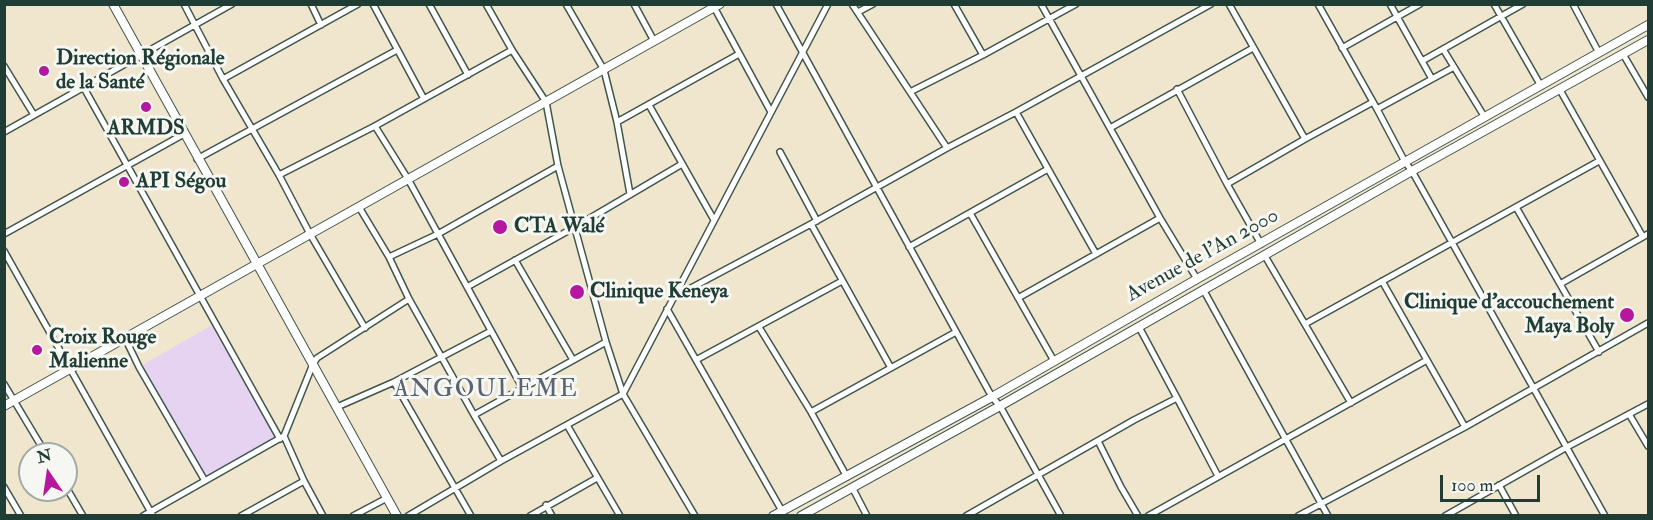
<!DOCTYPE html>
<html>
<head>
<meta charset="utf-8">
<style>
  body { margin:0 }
  #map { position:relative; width:1653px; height:520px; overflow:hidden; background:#f0e5cd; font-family:"IM FELL Double Pica",serif }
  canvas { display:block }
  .frame { position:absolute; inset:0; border:6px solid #1f3d34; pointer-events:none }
  .north { position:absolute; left:18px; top:442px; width:60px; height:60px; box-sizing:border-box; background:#f6f6f2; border:2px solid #a0aca6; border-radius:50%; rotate:347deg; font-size:16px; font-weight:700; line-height:24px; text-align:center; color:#1f3d34 }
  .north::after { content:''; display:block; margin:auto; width:21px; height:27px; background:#b5179e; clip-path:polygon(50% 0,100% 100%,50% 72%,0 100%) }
  .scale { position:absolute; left:1440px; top:475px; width:100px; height:27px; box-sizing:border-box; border:3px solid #1f3d34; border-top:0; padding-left:8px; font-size:18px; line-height:21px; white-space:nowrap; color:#1f3d34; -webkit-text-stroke:4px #f6f6f2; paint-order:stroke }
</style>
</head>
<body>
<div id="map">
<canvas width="1653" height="520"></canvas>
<div class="frame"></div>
<div class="north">N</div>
<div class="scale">100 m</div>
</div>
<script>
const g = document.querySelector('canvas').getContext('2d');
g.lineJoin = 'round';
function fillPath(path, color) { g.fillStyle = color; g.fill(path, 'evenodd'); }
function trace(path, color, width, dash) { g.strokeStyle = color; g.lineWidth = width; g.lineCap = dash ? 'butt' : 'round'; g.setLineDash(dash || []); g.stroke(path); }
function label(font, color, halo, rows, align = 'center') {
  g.font = font + ' "IM FELL Double Pica",serif'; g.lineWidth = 6; g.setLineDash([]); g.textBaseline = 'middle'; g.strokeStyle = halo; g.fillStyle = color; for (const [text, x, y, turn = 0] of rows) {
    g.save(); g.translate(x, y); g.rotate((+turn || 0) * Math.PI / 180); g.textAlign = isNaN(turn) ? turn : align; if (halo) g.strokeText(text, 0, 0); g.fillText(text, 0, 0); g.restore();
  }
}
fillPath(new Path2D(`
  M216,323L280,439L205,481L139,367Z`), '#e5d3f1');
const street = new Path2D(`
  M184,4L223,79L279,175L310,234L365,328
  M311,4L321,25
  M373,4L424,99
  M429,4L468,75
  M486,4L512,50L546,102L558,166L606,342L623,394L695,516
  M566,4L604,70L617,122L630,194
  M634,4L654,41
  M776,4L992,397L1000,406L1061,516
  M852,4L947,148
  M954,4L983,55
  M1041,4L1160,218L1197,279
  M1229,4L1305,139
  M1318,4L1377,109L1405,162L1412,171L1605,516
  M1390,4L1432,79
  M1494,4L1541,86
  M1573,4L1599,53
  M714,7L771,112
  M858,12L873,4
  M1342,48L1420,4
  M1443,49L1484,116
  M1623,54L1648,97
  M1422,61L1523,4
  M4,66L34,115
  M223,79L358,4
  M84,88L280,439
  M1177,89L1227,184L1261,244
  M1560,90L1643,237
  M910,92L983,55L1076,4
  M649,105L714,220
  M1377,109L1454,67
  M1016,112L1096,254
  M617,122L739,54
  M375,126L408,179L523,389
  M1110,128L1253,48
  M4,132L232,4
  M780,152L817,221
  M197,159L397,50
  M279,175L375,126L512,50
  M1227,184L1305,139L1373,102
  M359,207L389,257L409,299L474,415L501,461
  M1516,207L1599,352
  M970,213L1054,361
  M811,224L891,368
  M4,234L184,134
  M909,247L1048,169
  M4,251L153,516
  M1265,256L1351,403
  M389,257L438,234L558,166
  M515,260L573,360
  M1382,281L1465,427
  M1560,284L1648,234
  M467,287L575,227L682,164
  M1204,291L1328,516
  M676,296L811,224L947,148L1016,112L1211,4
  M1018,298L1160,218
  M667,309L782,511
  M1305,324L1599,161
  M759,327L811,412L847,477
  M1139,327L1177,398L1218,476
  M125,338L139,367L205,481
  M696,360L842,281
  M394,382L471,516
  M4,384L46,454
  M337,407L394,382L491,331
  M811,412L956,332
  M1629,414L1648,446
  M474,415L606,342
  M567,425L620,516
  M284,436L304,481L323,516
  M1098,441L1121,487L1138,516
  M1499,485L1516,516
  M4,487L21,516
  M66,487L83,516
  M852,487L867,516
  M546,505L552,516
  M143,516L284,436L313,364L317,358L409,299
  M241,516L304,481
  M353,516L387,498
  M408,516L501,461L623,394L828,4
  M530,516L597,478
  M966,516L1134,420L1177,398
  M1148,516L1427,360
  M1298,516L1465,427L1648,323
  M1445,516L1567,447L1648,404`);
const secondary = new Path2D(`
  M113,4L397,516
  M4,406L720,4`);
const primary = new Path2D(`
  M773,516L992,397L1197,279L1648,25
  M801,516L1000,406L1412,171L1648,40`);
trace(street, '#3e564b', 8);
trace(secondary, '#3e564b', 10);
trace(primary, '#3e564b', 10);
trace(street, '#fff', 5);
trace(secondary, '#fff', 8);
trace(primary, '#fff', 8);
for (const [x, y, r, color] of [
  [44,71,6,"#b5179e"],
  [146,107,6,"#b5179e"],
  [124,182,6,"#b5179e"],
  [500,227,8,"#b5179e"],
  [577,292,8,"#b5179e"],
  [1627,315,8,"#b5179e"],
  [37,350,6,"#b5179e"]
]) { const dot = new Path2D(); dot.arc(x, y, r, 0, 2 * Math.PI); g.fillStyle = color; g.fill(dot); trace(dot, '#f6f6f2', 2); }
label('bold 21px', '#1f3d34', '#f6f6f2', [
  ["Direction Régionale",56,59],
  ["de la Santé",56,83],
  ["ARMDS",146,129,"center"],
  ["API Ségou",136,182],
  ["CTA Walé",514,227],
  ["Clinique Keneya",590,292],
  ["Clinique d'accouchement",1614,303,"right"],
  ["Maya Boly",1614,327,"right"],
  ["Croix Rouge",49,338],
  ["Malienne",49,362]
], 'left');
label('21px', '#1f3d34', '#f6f6f2', [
  ["Avenue de l'An 2000",1203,256,-29]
]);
g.letterSpacing = '1.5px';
label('24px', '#576573', '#f6f6f2', [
  ["ANGOULEME",486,391]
]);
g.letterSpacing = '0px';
</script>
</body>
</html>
